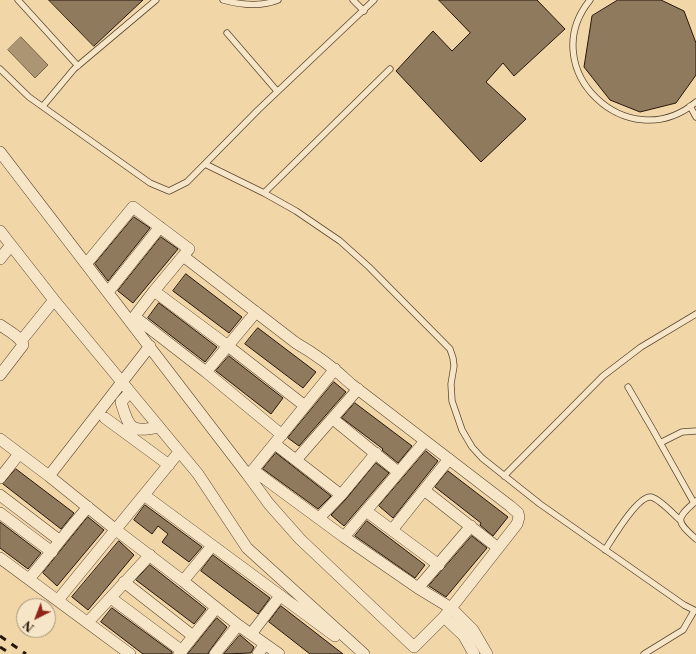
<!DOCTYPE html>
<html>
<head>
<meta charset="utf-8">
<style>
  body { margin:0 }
  #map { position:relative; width:696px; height:654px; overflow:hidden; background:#f1d7a8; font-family:"Libre Caslon Text",serif }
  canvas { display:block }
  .north { position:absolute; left:16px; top:598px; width:40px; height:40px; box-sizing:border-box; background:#f6e5c6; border:1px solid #a3927c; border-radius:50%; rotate:222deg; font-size:11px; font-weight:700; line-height:16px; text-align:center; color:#27160c }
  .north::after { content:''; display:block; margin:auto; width:14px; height:18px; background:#8f2418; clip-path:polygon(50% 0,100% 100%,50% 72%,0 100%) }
</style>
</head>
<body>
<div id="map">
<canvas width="696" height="654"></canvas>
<div class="north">N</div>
</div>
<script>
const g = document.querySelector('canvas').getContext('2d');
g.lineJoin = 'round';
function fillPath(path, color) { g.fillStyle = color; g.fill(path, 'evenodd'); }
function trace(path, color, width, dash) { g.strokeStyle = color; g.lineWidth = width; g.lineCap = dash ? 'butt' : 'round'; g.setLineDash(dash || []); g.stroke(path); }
const water = new Path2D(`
  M21,37L48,65L35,78L8,50Z`);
fillPath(water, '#ac9573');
trace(water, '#77624a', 1);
const building = new Path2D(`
  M49,0H143L94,46Z
  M439,0H537L565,29L514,76L503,63L486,82L526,119L481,162L396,71L433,31L452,51L470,33Z
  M618,0H661L684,11L696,43V75L676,103L640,112L610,100L584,67L592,16Z
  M134,217L150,228L108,281L95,264Z
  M161,237L178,249L133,303L118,291Z
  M186,274L242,317L229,333L173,291Z
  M159,303L217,347L205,362L148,318Z
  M258,328L316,372L303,388L245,344Z
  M229,356L283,398L271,414L216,371Z
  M334,382L346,392L299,446L288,438Z
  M355,403L412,446L398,463L382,450L383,449L342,418Z
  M426,451L438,461L393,518L379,506Z
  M276,453L331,496L318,509L263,469Z
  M376,463L389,473L344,526L331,515L346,499Z
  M16,469L74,513L61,529L3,484Z
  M448,471L508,517L493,536L480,525L481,523L435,487Z
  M145,505L202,547L189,562L162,542L168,534L158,526L152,534L134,520Z
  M88,517L104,530L57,586L43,573Z
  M367,521L425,565L415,578L355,536Z
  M0,522L41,553L28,569L0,548Z
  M472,536L487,548L446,597L429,586Z
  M119,541L134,555L88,610L72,597Z
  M213,555L270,598L258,614L201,571Z
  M150,565L206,609L194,624L136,580Z
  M281,606L343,654H310L269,622Z
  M112,608L172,652V654H143L101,622Z
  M217,618L227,627L210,650L208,654H188Z
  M240,635L254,647L251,653L224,654Z`);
fillPath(building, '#907a5d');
trace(building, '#27160c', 1);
const service = new Path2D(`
  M18,0L78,66
  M223,0C241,5 261,7 278,0
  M353,0L364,11
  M590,0C534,69 628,159 696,102
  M227,33L277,91
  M0,69L29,97L150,183L169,191L187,182L258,110L374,0
  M43,106L74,69L156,0
  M690,106L696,117
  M205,164L264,193L296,211L340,241L369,267L450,349L453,358L454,366L451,384L452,401L462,430L472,447L482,458L540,504L684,605L696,611
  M264,193L390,69
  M628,387L653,430L694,503
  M660,443L682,432L696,431
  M504,476L603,376L641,347L696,314
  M696,501C675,519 676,521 696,539
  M605,550C612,539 638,495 651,497C660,499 673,514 680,520
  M644,654L683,630L694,611`);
const minor = new Path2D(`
  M0,152L247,474L253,470
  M0,231L54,300L198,474L247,548L364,654
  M0,259L11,245
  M86,264L133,207L189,249L183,256
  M154,291L228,346L305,406
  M108,292L160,227
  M135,317L206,372L282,435
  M131,321L154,291L183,256L296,343C317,355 334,368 351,384L510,506L518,513L519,517L517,524L444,617L414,647L300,539L269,504L247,474
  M0,325C7,330 21,337 23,345L0,375
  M21,341L54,300
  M335,369L253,470L344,537L418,588L451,608L473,630L487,654
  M206,372L256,312
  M130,392L121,402C129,428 130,433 159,427
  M105,418L169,465
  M333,419L398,472
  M0,439L49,476L116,530L183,581L238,625L279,654
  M275,444L341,495
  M296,460L358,389
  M49,476L150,346
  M0,478L19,454
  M424,490L498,548
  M0,495L59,540
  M144,495L335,636
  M366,511L439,565
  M0,513L52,552
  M319,518L341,495L376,453
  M392,530L449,459
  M344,537L425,441
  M0,558L130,654
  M29,579C49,555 67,531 88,507
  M183,581L212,546
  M124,582L193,636
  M418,588L471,526
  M111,598L182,651
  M58,600L179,452
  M444,617L464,636L474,654
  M88,622L150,555
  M251,634L280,596
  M179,654L216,608
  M215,654L238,625
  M258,654L265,644`);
trace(service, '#5a4633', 7);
trace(minor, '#5a4633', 12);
trace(service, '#f6e5c6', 5.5);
trace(minor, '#f6e5c6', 11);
trace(new Path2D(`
  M0,636L26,654
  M0,647L11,654`), '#27160c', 3, [7, 7]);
</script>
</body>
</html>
